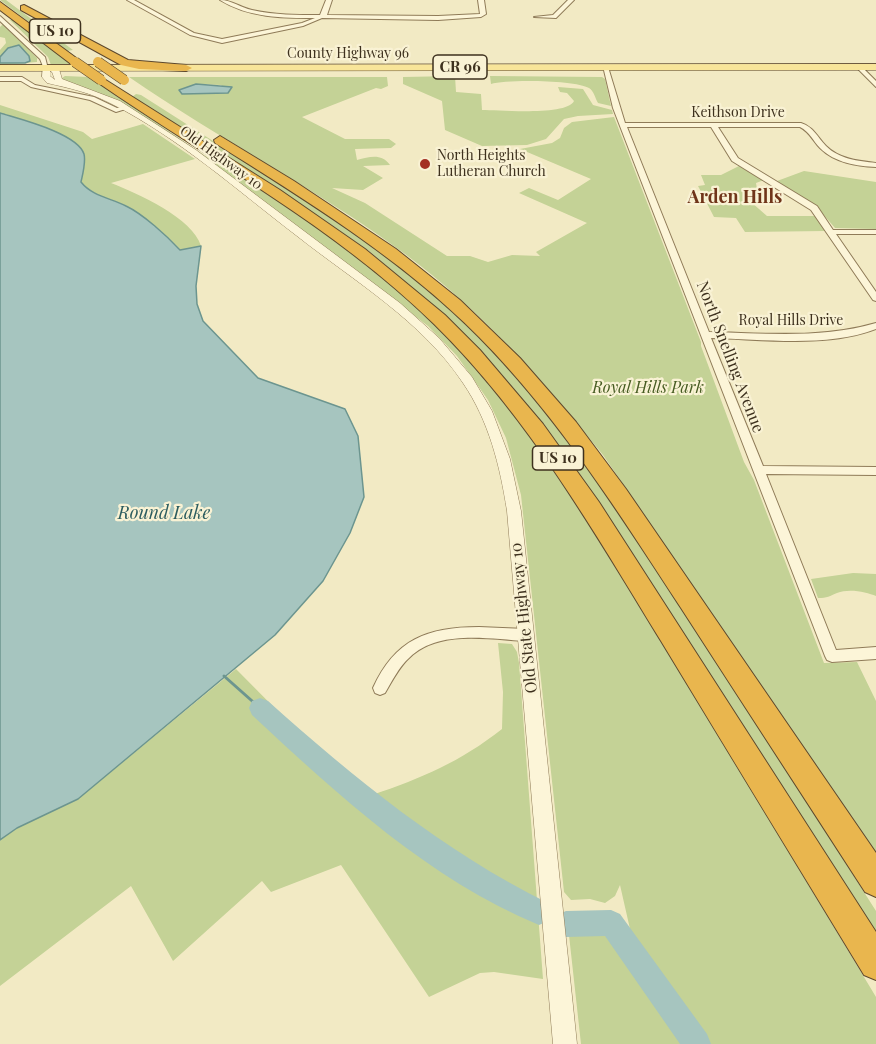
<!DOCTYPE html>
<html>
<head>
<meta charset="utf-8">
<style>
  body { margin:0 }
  canvas { display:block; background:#f2eac4 }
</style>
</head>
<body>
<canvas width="876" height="1044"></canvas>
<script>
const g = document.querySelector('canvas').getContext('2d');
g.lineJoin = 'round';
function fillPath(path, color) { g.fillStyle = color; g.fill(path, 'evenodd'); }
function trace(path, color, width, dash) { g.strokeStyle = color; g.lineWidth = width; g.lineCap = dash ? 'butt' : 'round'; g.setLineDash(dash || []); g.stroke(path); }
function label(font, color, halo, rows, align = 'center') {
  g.font = font + ' "Playfair Display",serif'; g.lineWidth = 4.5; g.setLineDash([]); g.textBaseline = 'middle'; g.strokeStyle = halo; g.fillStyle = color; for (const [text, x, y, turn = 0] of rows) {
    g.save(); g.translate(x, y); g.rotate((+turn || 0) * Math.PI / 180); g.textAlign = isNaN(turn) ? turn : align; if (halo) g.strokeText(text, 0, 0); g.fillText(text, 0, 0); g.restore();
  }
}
fillPath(new Path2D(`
  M0,0H6L73,50L67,51Z
  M12,19L67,61L71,65H51L48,57L10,20Z
  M4,23L37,58V62L0,65V63H28L12,46L0,57V50L6,43L5,38L0,37V27Z
  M65,76L88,77L97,82L223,168H227C294,212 363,255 421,311C526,412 600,538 674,662C742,774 809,886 876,997V1044H581L567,917C584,904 604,918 613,934L630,929L620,885L615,896L605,903L590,899L571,900L564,892L521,495L506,438L488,400L457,356L428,326L191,148L119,101L64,80L62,78Z
  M455,76L456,92L481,94L482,110C499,110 567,116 574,101L567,93L560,92L558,87L583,89L593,105L612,110L613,114L578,116L564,119L546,139L527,145L482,146L445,130L442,101L403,84V77Z
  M490,76L602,77L605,79L611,106L598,103C595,98 594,91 589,88C576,80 506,79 491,84Z
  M129,77H387L388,86L381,89L376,88L302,117L345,139H389L396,144L391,148L355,149L357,160C370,157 381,153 390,165L363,166L383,178L363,190L332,188L365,203L447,256H470L488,262L512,255L540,256L536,252L587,223L519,193L529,188L558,200L591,179L520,149L552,143L560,138L564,128L572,122L614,117L701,342V346L744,462L754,480L824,663L857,662L876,701V852L603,455C544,382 481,310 405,254C317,189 219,139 129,77ZM196,84L221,85L228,93L182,94Z
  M136,94L141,95L368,240L442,300L505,362L569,438L700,634L876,911V948L627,549L429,302L369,251L320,217L132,97Z
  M0,105L83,132L92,139L143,124L195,159L111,183C137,193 193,218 201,246L181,250C167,236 143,214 126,206C110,198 93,196 81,182C83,174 86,162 84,154C78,135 18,119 0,113Z
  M739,166L764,180L756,183L757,189L743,195L767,216H816L826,231L745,232L736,218L714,217L698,186L705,185L701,175H721Z
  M804,171L876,182V229L835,228L816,206L777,181Z
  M853,573L876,574V596C867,592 849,588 837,593C830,596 827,598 818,598L811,579Z
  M498,643L512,644L517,652L519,663L543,979L494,972L480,973L429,997L341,865L271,892L262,881L173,961L131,886L0,986V840L17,828L78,799L236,669L340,774L372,795C422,778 460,762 502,729L503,692Z`), '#c4d296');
const water = new Path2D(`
  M19,45L29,56L30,61L25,63H0V57L8,48Z
  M196,84L232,87L228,93L182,94L179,90Z
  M0,113C19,119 77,133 84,154C86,162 83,173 81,182C92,196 110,198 126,206C143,214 167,236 180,250L201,246L196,286L197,304L203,321L258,378L345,409L358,436L364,497L350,533L323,581L275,635L78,799L17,828L0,840Z`);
fillPath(water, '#a6c5bf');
trace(water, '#6c958f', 1.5);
trace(new Path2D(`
  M224,676L260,708`), '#6c958f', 3);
fillPath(new Path2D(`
  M260,698L268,701C354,778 443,851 548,903L552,912L548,921L539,925C430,880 338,795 252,715L249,708L252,701Z
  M611,910L620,914L707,1034L711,1044H680L605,936L566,937L557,933L553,924L557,915L566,911Z`), '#a6c5bf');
const minor = new Path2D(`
  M127,0H134L194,33L222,39L302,23L315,18C282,18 249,18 220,0C232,0 241,8 252,10C275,15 297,15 320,15L326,0H332L327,15L438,16L480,14L478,0H484L486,14L481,17L438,20L322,18L303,26L222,43L190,35Z
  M568,0H574L556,18L534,17L553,15Z
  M0,16L45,57L48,69H44L40,59L0,21Z
  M603,66L608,67L625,123H801C814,127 817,137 826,146C839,159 858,161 876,163V167C857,166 835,163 820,148C813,141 810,132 800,127H718L738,158L817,206L833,230H876V234H836L876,292V301L873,300L811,210L732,161L711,127H627L709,332C766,333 821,339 876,323V329C827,348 763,339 711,338L763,466L876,467V475L766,474L836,650L876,647V659L832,662L827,660L825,656L613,108Z
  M857,66H861L876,81V87L857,68Z
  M0,77H22L35,85L94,97L117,108L126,106L129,108L116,112L90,100L31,87L21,81H0Z
  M479,627L526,629L531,631L533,635L531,639L526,641C489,639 438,629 409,658C399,667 392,681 385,693L380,695L375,693L373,688C395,639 428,627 479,627Z`);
const tertiary = new Path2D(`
  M43,66L59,69L62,79L120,101L196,150L400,303L439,338L472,377L492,411L510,459L521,511L577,1044H553L507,511C500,466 489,421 463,383C422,321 354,281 297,236C238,191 179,138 112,104C92,93 69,88 47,83L42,77ZM50,71L52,72L55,80L50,76Z`);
const primary = new Path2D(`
  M876,64V70L0,71V65Z`);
const motorway = new Path2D(`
  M0,2L79,60V64H71L0,10Z
  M24,5L128,60L186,65L192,68L186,71L139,69L121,65L21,10V6Z
  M101,77L280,190L365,249L445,315L480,350L543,424L599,502L876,932V980L864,975C796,863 728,752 661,641C593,530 528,416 434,324C335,227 210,160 97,82L95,80Z
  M220,136L294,181L396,249L460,300L520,358L576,422L626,489L876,853V897L865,892C804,797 742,703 681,608C619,513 559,418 479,337C402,259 307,201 215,143L214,140Z`);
trace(minor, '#8f7b58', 2);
trace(tertiary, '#8f7b58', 1);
trace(primary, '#5d482d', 1);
trace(motorway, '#5d482d', 2);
fillPath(minor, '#fcf5d8');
fillPath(tertiary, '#fcf5d8');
fillPath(primary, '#f8e599');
fillPath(motorway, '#e9b64e');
const motorwayBridge = new Path2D(`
  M75,62L101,80
  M98,62L124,80`);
trace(motorwayBridge, '#5d482d', 11, []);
trace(motorwayBridge, '#e9b64e', 10);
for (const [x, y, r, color] of [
  [425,164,6,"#a43022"]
]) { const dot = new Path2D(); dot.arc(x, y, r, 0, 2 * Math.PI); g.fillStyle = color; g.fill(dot); trace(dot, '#f9f2d4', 2); }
label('14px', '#3e311e', '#f9f2d4', [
  ["County Highway 96",348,54],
  ["Keithson Drive",738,113],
  ["Old Highway 10",221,158,36],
  ["Royal Hills Drive",791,321]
]);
label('14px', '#3e311e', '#f9f2d4', [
  ["North Heights",437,156],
  ["Lutheran Church",437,172]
], 'left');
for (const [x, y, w] of [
  [55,31,51],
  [460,67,54],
  [558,458,51]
]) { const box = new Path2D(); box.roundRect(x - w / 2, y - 12, w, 24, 4.5); g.fillStyle = '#f9f2d4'; g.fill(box); trace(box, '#3e311e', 1.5); }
label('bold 15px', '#3e311e', null, [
  ["US 10",55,31],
  ["CR 96",460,67],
  ["US 10",558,458]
]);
label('16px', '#3e311e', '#f9f2d4', [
  ["North Snelling Avenue",730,357,69],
  ["Old State Highway 10",524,618,-96]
]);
label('italic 16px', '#475c22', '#f9f2d4', [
  ["Royal Hills Park",648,388]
]);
label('bold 18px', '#6f3419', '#f9f2d4', [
  ["Arden Hills",735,197]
]);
label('italic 18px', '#2b5c5f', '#f9f2d4', [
  ["Round Lake",164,513]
]);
</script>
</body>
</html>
